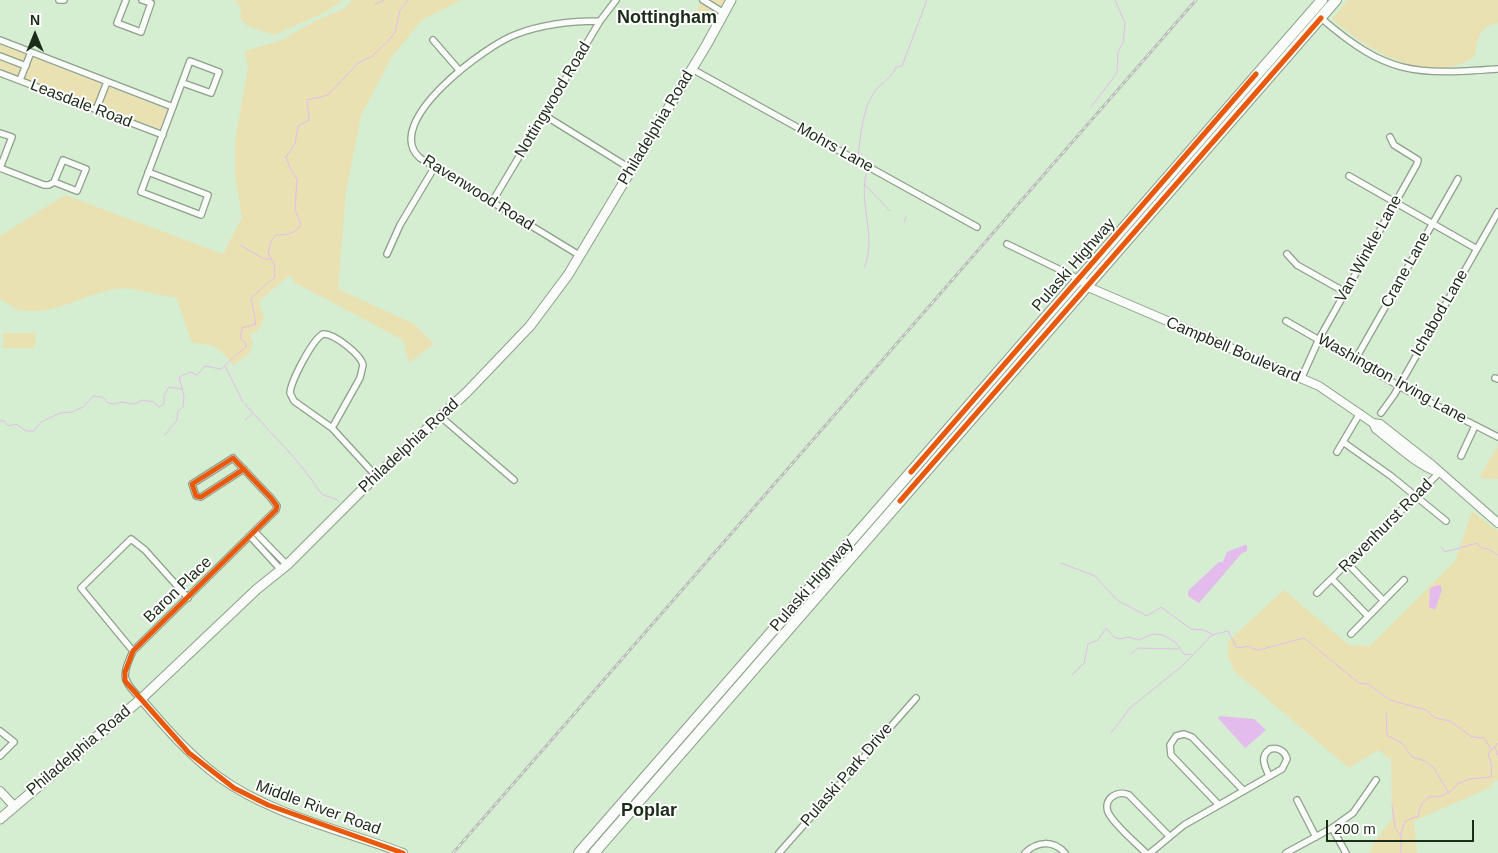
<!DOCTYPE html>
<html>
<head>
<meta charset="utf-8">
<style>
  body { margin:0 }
  #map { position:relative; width:1498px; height:853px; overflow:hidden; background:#d5edd1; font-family:Arial,sans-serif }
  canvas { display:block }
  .north { position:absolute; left:10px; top:10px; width:50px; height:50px; -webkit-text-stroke:4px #fff; paint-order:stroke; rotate:0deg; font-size:14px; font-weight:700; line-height:20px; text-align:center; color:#1b2c18 }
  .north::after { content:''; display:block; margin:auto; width:18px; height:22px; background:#1b2c18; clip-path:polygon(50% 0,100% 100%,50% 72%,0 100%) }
  .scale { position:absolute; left:1326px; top:820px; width:148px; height:22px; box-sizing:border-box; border:2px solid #1b2c18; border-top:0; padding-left:6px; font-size:15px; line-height:18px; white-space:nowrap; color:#1b2c18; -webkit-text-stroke:4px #fff; paint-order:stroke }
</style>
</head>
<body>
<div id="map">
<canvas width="1498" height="853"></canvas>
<div class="north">N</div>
<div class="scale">200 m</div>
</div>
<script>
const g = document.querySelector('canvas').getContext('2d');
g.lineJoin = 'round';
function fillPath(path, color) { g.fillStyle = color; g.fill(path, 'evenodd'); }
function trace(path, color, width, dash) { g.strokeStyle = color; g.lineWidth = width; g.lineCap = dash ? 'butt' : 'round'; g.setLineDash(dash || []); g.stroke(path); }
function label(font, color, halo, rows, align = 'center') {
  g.font = font + ' Arial,sans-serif'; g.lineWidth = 4; g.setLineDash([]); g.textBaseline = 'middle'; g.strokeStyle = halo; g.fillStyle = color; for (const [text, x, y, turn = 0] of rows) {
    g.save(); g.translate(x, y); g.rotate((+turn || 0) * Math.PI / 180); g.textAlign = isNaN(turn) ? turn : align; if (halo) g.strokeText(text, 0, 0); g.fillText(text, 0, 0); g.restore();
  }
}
fillPath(new Path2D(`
  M235,0H343C323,16 298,23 275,35L247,26L240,17L241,9Z
  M352,0H462L422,20L391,58L361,116L346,191L338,289L414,324L434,344L409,363L403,340L294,282L291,275C289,275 264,297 259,301L264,318L258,331L249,334L253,341L249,354L233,365C218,346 216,345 192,343L176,297C154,296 138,286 115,289C86,294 50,317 20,310C14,309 6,302 0,299V236L65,195L223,254L242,217L235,175V140L248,68L245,51L282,40L317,20L344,9Z
  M702,0H726L712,25L696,11Z
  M1348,0H1498V23C1479,27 1477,39 1475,56C1429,89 1368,50 1332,19Z
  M0,44L168,110L160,129L0,70Z
  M3,333H36L35,348H3Z
  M1498,445V479L1479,478Z
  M1472,511L1498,531V781L1495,780L1491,787L1414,821L1417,853H1369L1377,838L1392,819L1391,760L1378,750L1349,768L1234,671L1228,656V641L1284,590L1349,645L1370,646L1455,561Z`), '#eae1b3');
fillPath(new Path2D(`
  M1245,545H1247V551L1242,553L1199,603L1188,596V591L1219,562H1223L1227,552Z
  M1438,585L1441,586L1442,590L1435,610L1429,607L1430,588Z
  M1220,716L1254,719L1266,730L1245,748L1218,718Z`), '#e4bbed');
trace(new Path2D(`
  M375,4L384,0
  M1091,107L1117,73L1118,52L1123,43L1125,23L1115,0
  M858,156C861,134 862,110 875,91C881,83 893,77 896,67L902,66L927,0
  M865,185L890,211
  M904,222L906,217
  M240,245L264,259H270
  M864,268C878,237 857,202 867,170
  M235,356L246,347L245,342L240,339L242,328L256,324L251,298L275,277L274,264L268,253L271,241L276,235C286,235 295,234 301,225L295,209L297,179L290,168L286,157L295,144L298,126L309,120L307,100L328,95L358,63L371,57L390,39L395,32L400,10L408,0
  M225,366L243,402
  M245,404C270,433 300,460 320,492C324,498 335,496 339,502
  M245,420L252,414
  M0,421H4L9,426L16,424L26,431H34L41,422L60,413L72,412L83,407L93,396L102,397L108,403L115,404L121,402L134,404L143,400L153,402L159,407L164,404V395L169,387L182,389
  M165,435L177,420L178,411L183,407L184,396L179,377L190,372L197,375L205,366L221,369L234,357
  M345,515L348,512
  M1441,547L1445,552L1477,543L1481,548L1488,549L1498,555
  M1061,563L1095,576L1117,600L1147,616L1161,607L1191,629L1204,630L1212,634
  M1131,654L1138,648L1178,649
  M1072,675L1084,663L1088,644L1098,640L1106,628L1114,637L1120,639L1128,637L1139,640L1152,634L1163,635L1175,642L1185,655L1191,654
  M1386,713L1387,735L1403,744L1412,757L1425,761L1434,768L1448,792
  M1111,733L1130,708L1182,666L1212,635L1228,631L1237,648L1249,646L1253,649L1259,650L1304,638L1359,683L1368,684L1390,700L1426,710L1435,718L1450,721L1472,737L1484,738L1491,749
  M1495,747L1498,756
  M1392,805L1395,828L1400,835
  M1401,853V833L1405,821L1418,816L1422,803L1429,797L1442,796L1451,791L1457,784L1469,779L1491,777L1492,766L1488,754L1498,743`), '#e4bbed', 1);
const minor = new Path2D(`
  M59,0H64
  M126,0L117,23L141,32L151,3L142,0
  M703,0L724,13
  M1321,18C1387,75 1414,75 1498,69
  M0,40L173,107
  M433,40L459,70
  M0,56L26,66
  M692,69L977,227
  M0,73L163,135
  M20,80L31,52
  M96,110L107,82
  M544,115L631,169
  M0,133L12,137L0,168L44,185H49L54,182L77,191L86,169L63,160L54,182
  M148,172L208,195L201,215L141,192L190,61L219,72L211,93L183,83
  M1349,176L1477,249
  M492,202L600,21L616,0
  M1007,244L1079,279
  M387,254L400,225L434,168
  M1287,254L1297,265L1345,292
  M579,255L420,158C380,123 487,44 517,34C543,24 573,21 600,21
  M1286,321L1406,390L1498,437
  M323,334C334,333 361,355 363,365L360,378L332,428L294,401L290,393C291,381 312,340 323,334Z
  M1355,360L1458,179
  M1495,378L1498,379
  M1301,379L1319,339L1417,164L1418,160L1394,145L1390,137
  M1381,413L1394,395L1498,212
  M441,417L514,480
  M332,428L376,476
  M1343,442L1391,476L1446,521
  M1337,452L1360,413
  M1461,456L1475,426
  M255,532L287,565
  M250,536L281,570
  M1348,564L1383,600
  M1332,579L1368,616
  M1317,593L1439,473
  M1351,634L1404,580
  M133,651L81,588L131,539L145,550L188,598
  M141,699C121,679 122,676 133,651L276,510L277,506L271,498L233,458L192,484L196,496L201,497L244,469
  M0,731L14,742L0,756
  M1297,800L1316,837
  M1219,805L1171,755L1170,745L1176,736L1184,734L1192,737L1243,790
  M1332,828L1346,853
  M779,853L916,698
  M1025,853C1037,841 1053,840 1065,853
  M1146,853C1136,843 1113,824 1108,812C1103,798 1118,790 1129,795L1169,836
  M1150,853L1184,825L1282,769L1287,759C1285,751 1278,747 1270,749C1259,757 1265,766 1269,776
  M1286,853L1332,828L1353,813L1376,780`);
const tertiary = new Path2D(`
  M1084,283L1088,287L1319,386L1373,423L1380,424L1432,465L1498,523
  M1373,423L1376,429C1396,444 1415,464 1438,472
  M141,699C165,727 189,755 219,777C271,815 343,830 403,853
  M0,791L14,806`);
const secondary = new Path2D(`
  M0,819L141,699L257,589L287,565L376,476L467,392L530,326L568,275L707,44L731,0`);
const trunk = new Path2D(`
  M579,853L1322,0
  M594,853L1336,0`);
trace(minor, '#8ea08b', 8);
trace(tertiary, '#8ea08b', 10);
trace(secondary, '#8ea08b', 11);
trace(trunk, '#8ea08b', 12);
trace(minor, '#f9fcf8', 5.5);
trace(tertiary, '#f9fcf8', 8);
trace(secondary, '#f9fcf8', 9);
trace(trunk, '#f9fcf8', 10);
const rail = new Path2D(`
  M453,853L1196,0`);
trace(rail, '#bac0b9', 3);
trace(rail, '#fff', 1, [4]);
trace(new Path2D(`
  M244,469L201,497L196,496L192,484L233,458L271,498L277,506L276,510L133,651L125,672V681L189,753L234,788L268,805L403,853
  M911,472L1256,74
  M900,501L1321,18`), '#e8590c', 5);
label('16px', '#1b2c18', '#fff', [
  ["Nottingwood Road",553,100,-59],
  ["Leasdale Road",81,104,21],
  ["Philadelphia Road",656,128,-59],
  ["Mohrs Lane",835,148,29],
  ["Ravenwood Road",478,193,32],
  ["Van Winkle Lane",1369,249,-61],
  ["Pulaski Highway",1074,265,-49],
  ["Crane Lane",1406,270,-61],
  ["Ichabod Lane",1440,313,-60],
  ["Campbell Boulevard",1233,350,23],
  ["Washington Irving Lane",1392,379,29],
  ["Philadelphia Road",409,446,-43],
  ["Ravenhurst Road",1386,526,-45],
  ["Pulaski Highway",812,585,-49],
  ["Baron Place",178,590,-44],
  ["Philadelphia Road",79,751,-40],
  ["Pulaski Park Drive",847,775,-49],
  ["Middle River Road",318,808,20]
]);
label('bold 18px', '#1b2c18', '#fff', [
  ["Nottingham",667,18],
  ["Poplar",649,811]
]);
</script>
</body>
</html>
